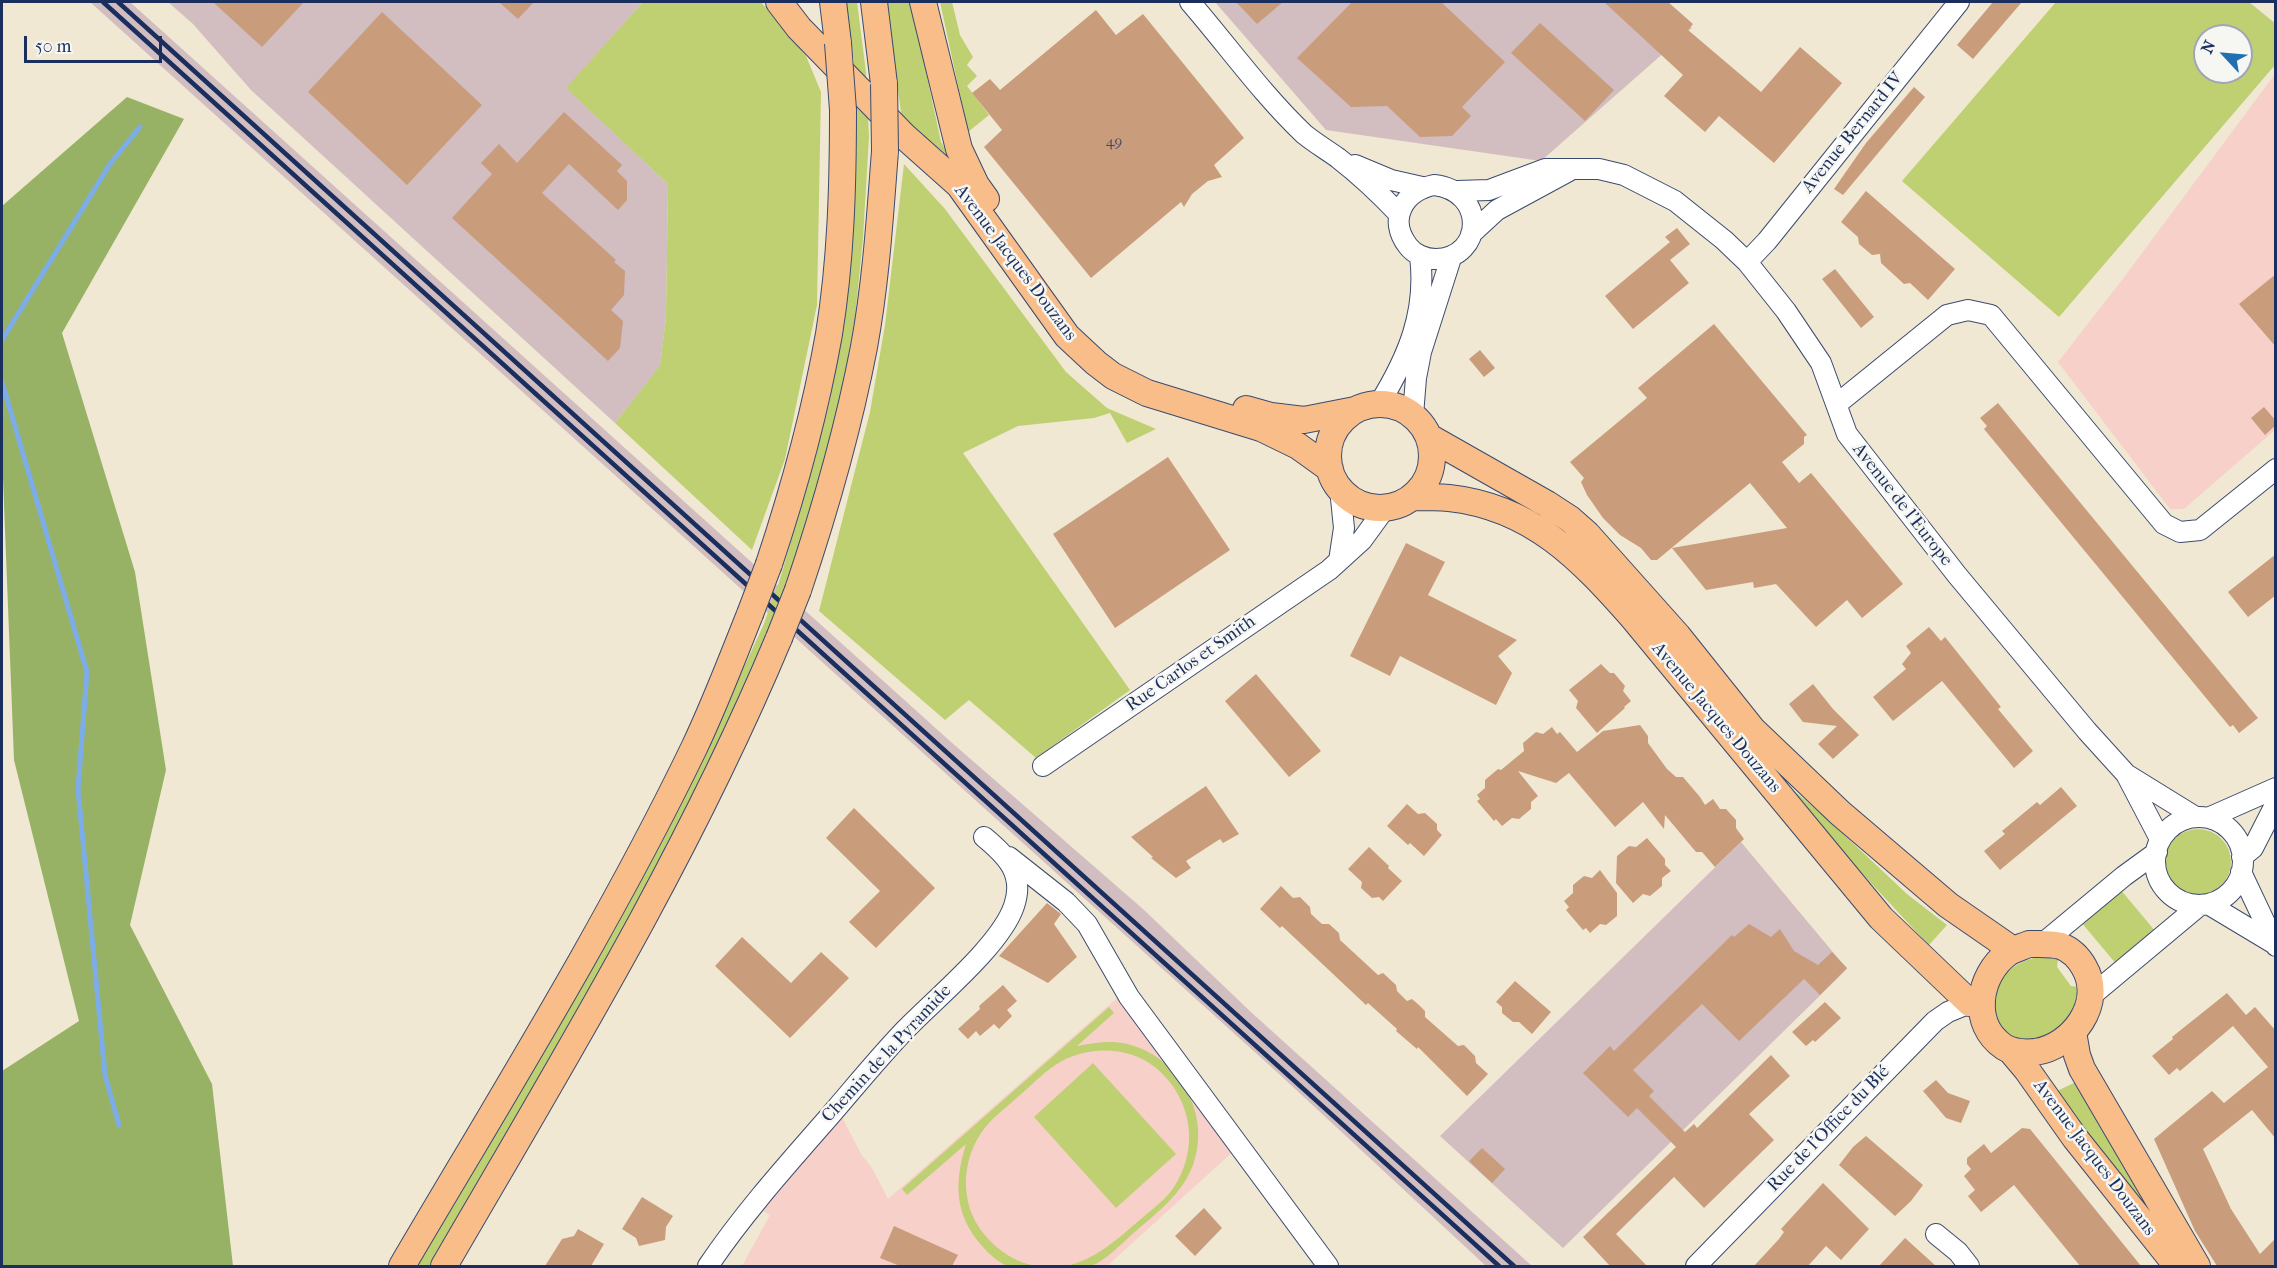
<!DOCTYPE html>
<html>
<head>
<meta charset="utf-8">
<style>
  body { margin:0 }
  #map { position:relative; width:2277px; height:1268px; overflow:hidden; background:#f0e8d2; font-family:"IM FELL French Canon",serif }
  canvas { display:block }
  .frame { position:absolute; inset:0; border:3px solid #1b2f5e; pointer-events:none }
  .north { position:absolute; left:2193px; top:24px; width:60px; height:60px; box-sizing:border-box; background:#f6f6f2; border:2px solid #9ea6b7; border-radius:50%; rotate:296deg; font-size:16px; font-weight:700; line-height:24px; text-align:center; color:#1b2f5e }
  .north::after { content:''; display:block; margin:auto; width:21px; height:27px; background:#1f6fb2; clip-path:polygon(50% 0,100% 100%,50% 72%,0 100%) }
  .scale { position:absolute; left:24px; top:36px; width:138px; height:27px; box-sizing:border-box; border:3px solid #1b2f5e; border-top:0; padding-left:8px; font-size:18px; line-height:21px; white-space:nowrap; color:#1b2f5e; -webkit-text-stroke:4px #f6f6f2; paint-order:stroke }
</style>
</head>
<body>
<div id="map">
<canvas width="2277" height="1268"></canvas>
<div class="frame"></div>
<div class="north">N</div>
<div class="scale">50 m</div>
</div>
<script>
const g = document.querySelector('canvas').getContext('2d');
g.lineJoin = 'round';
function fillPath(path, color) { g.fillStyle = color; g.fill(path, 'evenodd'); }
function trace(path, color, width, dash) { g.strokeStyle = color; g.lineWidth = width; g.lineCap = dash ? 'butt' : 'round'; g.setLineDash(dash || []); g.stroke(path); }
function label(font, color, halo, rows, align = 'center') {
  g.font = font + ' "IM FELL French Canon",serif'; g.lineWidth = 5; g.setLineDash([]); g.textBaseline = 'middle'; g.strokeStyle = halo; g.fillStyle = color; for (const [text, x, y, turn = 0] of rows) {
    g.save(); g.translate(x, y); g.rotate((+turn || 0) * Math.PI / 180); g.textAlign = isNaN(turn) ? turn : align; if (halo) g.strokeText(text, 0, 0); g.fillText(text, 0, 0); g.restore();
  }
}
fillPath(new Path2D(`
  M2275,74V430L2184,509H2170L2058,362L2122,280Z
  M1117,998L1237,1148L1107,1266H742L770,1215L763,1211L841,1115L861,1154L872,1168L888,1199Z`), '#f7d0c9');
fillPath(new Path2D(`
  M90,2H130L951,742L1143,909L1252,1013L1532,1266H1486L1278,1073Z
  M168,2H643L567,88L668,184L666,317L660,367L615,423L251,90L193,24Z
  M1215,2H1664L1692,28L1541,161L1326,130Z
  M1741,842L1847,969L1563,1248L1440,1136Z`), '#d2bec1');
fillPath(new Path2D(`
  M643,2H761L806,56L821,92L817,305L785,459L752,550L615,423L660,366L666,317L668,184L566,88Z
  M845,2H857L866,72L869,137L863,238L855,318L840,403L799,557L732,719L608,961L431,1266H415L722,714L763,626L779,582L810,477L830,399L843,317L852,237L856,143L854,61Z
  M886,2H911L941,142L954,164L902,120Z
  M940,2H952L960,35L973,57L967,65L977,76L967,86L989,115L968,132Z
  M2056,2H2249L2276,24L2275,65L2059,317L1902,181ZM2205,36H2241V72H2205Z
  M904,164L945,209L1066,372L1107,408L1156,429L1127,443L1110,413L1094,418L1018,426L963,453L1130,690L1036,758L969,700L945,720L819,611L870,412L885,325Z
  M1791,788L1823,815L1907,894L1947,925L1929,945C1881,894 1833,844 1791,788Z
  M2165 862a33 33 0 1 1 66 0a33 33 0 1 1-66 0Z
  M2120,889L2156,932L2117,965L2081,922Z
  M2039,957L2058,959L2057,967L2071,986L2078,987C2077,1005 2071,1019 2056,1030C2000,1073 1960,972 2039,957Z
  M1109,1007L1114,1013L1077,1046C1094,1043 1110,1040 1127,1044C1179,1056 1212,1115 1193,1165C1182,1194 1159,1211 1137,1230C1125,1240 1104,1263 1090,1266C1083,1268 1074,1266 1067,1266C1095,1259 1114,1242 1135,1224C1147,1213 1162,1203 1172,1190C1200,1150 1193,1099 1156,1068C1131,1047 1091,1045 1062,1061C1047,1069 1034,1083 1020,1095C1008,1106 994,1116 984,1129C961,1159 959,1204 984,1234C998,1251 1016,1263 1037,1266C1029,1266 1017,1268 1009,1266C1000,1264 989,1254 983,1247C954,1215 954,1183 966,1144L907,1195L902,1189Z
  M1093,1063L1176,1154L1116,1208L1034,1117Z
  M2080,1080L2174,1254L2051,1094Z`), '#bfd073');
fillPath(new Path2D(`
  M127,97L184,119L62,333L135,572L166,770L130,925L212,1084L233,1266H2V1071L79,1021L14,760L2,453V206Z`), '#97b265');
trace(new Path2D(`
  M2,340L110,164L140,127
  M2,382L87,672L78,789L105,1075L119,1125`), '#7dade8', 5);
fillPath(new Path2D(`
  M213,2H304L262,47Z
  M499,2H534L518,19Z
  M1236,2H1283L1257,24Z
  M1352,2H1441L1505,62L1462,107L1471,116L1452,136L1420,137L1387,106L1351,107L1297,58Z
  M1604,2H1668L1693,24L1688,30L1761,92L1800,47L1842,83L1774,163L1719,116L1705,132L1664,96L1683,75Z
  M1993,2H2022L1973,59L1957,45Z
  M1096,10L1116,35L1143,14L1244,138L1214,165L1222,177L1208,181L1192,194L1184,207L1181,202L1091,278L984,147L1002,130L972,93L990,79L1000,90Z
  M382,12L482,105L407,185L308,92Z
  M1540,23L1614,90L1585,121L1511,53Z
  M1914,87L1925,97L1843,195L1834,189L1866,143Z
  M564,112L622,165L617,171L627,181V200L618,210L569,164L542,193L616,260L614,262L625,271L624,295L611,310L623,321L620,348L608,361L452,218L492,174L481,163L499,144L517,163Z
  M1866,191L1955,269L1928,300L1910,283L1904,284L1881,263L1880,254L1872,255L1859,244L1858,237L1841,222Z
  M1677,228L1690,244L1670,260L1689,283L1633,329L1605,296L1670,242L1665,237Z
  M1835,269L1874,317L1861,328L1822,279Z
  M2276,274V347L2239,304Z
  M1714,324L1807,435L1804,437V444L1782,462L1799,483L1811,473L1903,584L1862,618L1847,600L1816,627L1776,584L1754,588L1753,582L1706,590L1672,548L1787,528L1750,483L1657,560H1651L1641,548L1620,535L1603,518L1587,495L1581,482L1584,478L1570,462L1647,398L1638,388Z
  M1480,350L1495,368L1484,377L1469,359Z
  M1998,403L2258,718L2239,733L2233,725L2230,727L1984,429L1987,426L1980,418Z
  M2264,407L2276,421V425L2265,435L2251,418Z
  M1168,457L1230,550L1115,628L1053,534Z
  M1406,543L1445,562L1428,595L1517,640L1498,656L1512,673L1496,705L1400,656L1390,676L1350,656Z
  M2276,554V595L2248,617L2228,592Z
  M1929,627L1941,641L1945,637L2001,707L1998,709L2033,751L2014,768L1942,681L1893,721L1873,697L1906,669L1902,664L1911,653L1906,646Z
  M1601,664L1610,673H1614L1625,686L1623,691L1631,701L1624,707L1625,708L1597,733L1576,708L1578,701L1569,690Z
  M1256,674L1321,751L1289,777L1225,701Z
  M1813,684L1833,709L1859,735L1833,759L1818,744L1837,726L1803,722L1789,704Z
  M1640,725L1648,736V743L1667,769L1676,777H1683L1700,797L1705,805L1713,799L1720,809H1726L1736,820V828L1744,839L1715,867L1702,852H1696L1665,815L1664,829L1643,802L1615,827L1569,773L1556,783L1518,771L1538,796L1531,802V809L1519,819L1512,818L1502,826L1496,819L1494,821L1477,801L1480,799L1477,795L1485,788V780L1498,769L1501,770L1524,751L1523,743L1536,732L1543,734L1552,727L1557,734L1560,732L1577,752L1603,731Z
  M1206,786L1239,834L1223,843L1220,839L1186,861L1191,868L1176,878L1151,858L1153,857L1131,837Z
  M2061,787L2077,806L2000,870L1984,851L2005,834L2002,831L2037,802L2040,805Z
  M1407,804L1418,814L1425,813L1437,824V830L1442,835L1424,856L1410,843L1408,845L1387,826Z
  M854,808L935,888L876,948L849,922L880,891L826,838Z
  M1647,838L1665,859V865L1671,871L1662,878V886L1650,896L1643,894L1633,903L1616,883L1617,856L1629,846L1636,847Z
  M1369,847L1389,866L1388,868L1402,881L1383,901L1379,897L1372,898L1361,888L1362,882L1348,869Z
  M1600,870L1617,893V916L1606,925L1600,924L1590,933L1586,928L1583,930L1566,910L1569,907L1564,901L1573,893V885L1584,876L1592,878Z
  M1281,886L1293,898L1300,897L1310,907L1311,914L1322,924H1329L1339,933L1340,940L1352,951L1378,975L1383,973L1396,985L1397,991L1407,1001L1412,999L1419,1005L1425,1011V1017L1458,1046L1464,1045L1475,1056L1476,1063L1488,1074L1467,1096L1418,1047L1417,1049L1396,1031L1397,1029L1368,1003L1366,1005L1282,926L1280,928L1260,909Z
  M1047,903L1061,914L1054,924L1077,957L1048,983L999,956Z
  M1749,924L1771,937L1780,929L1794,951L1818,965L1832,952L1847,968L1820,995L1804,979L1739,1041L1702,1004L1633,1070L1654,1091L1649,1096L1685,1132L1694,1124L1697,1128L1771,1055L1790,1076L1749,1114L1774,1140L1704,1208L1674,1177L1616,1234L1647,1266H1610L1583,1237L1676,1147L1637,1108L1628,1117L1583,1073L1610,1046L1614,1051L1732,935L1734,937Z
  M742,937L791,983L821,952L849,978L790,1038L715,966Z
  M1515,981L1551,1012L1532,1034L1519,1022H1513L1502,1013V1007L1496,1002Z
  M1003,985L1017,1001L1007,1010L1012,1016L999,1029L994,1024L980,1036L976,1031L968,1039L958,1029L980,1009L979,1006Z
  M2227,993L2246,1015L2255,1007L2276,1031V1139L2252,1110L2203,1149L2231,1209L2260,1254L2276,1238V1266H2217L2195,1231L2154,1139L2212,1091L2224,1103L2268,1067L2233,1026L2180,1071L2177,1068L2169,1075L2152,1056L2173,1039L2172,1037Z
  M1825,1002L1841,1018L1815,1042L1813,1040L1806,1046L1792,1032Z
  M1936,1080L1948,1093L1970,1101L1961,1123L1946,1118L1923,1091Z
  M2022,1128L2030,1129L2141,1266H2080L2014,1185L1981,1212L1968,1196L1975,1190L1964,1176L1971,1169L1967,1164V1158L1984,1144L1991,1153Z
  M1866,1136L1923,1185L1911,1201L1895,1216L1839,1165L1853,1147Z
  M1482,1148L1505,1169L1492,1183L1469,1161Z
  M1823,1183L1869,1229L1841,1260L1826,1246L1808,1266H1754L1779,1239L1784,1232L1781,1229Z
  M642,1197L673,1216L666,1227L665,1240L639,1246L636,1238L622,1229Z
  M1204,1208L1222,1228L1195,1256L1175,1236Z
  M894,1226L958,1255L952,1266H900L880,1258Z
  M578,1229L604,1244L591,1266H545L562,1239L574,1236Z
  M1905,1238L1936,1266H1879Z`), '#c99c7c');
const minor = new Path2D(`
  M1190,2C1228,46 1262,94 1304,134C1315,143 1327,150 1338,158C1360,175 1380,194 1399,214
  M1355,165L1391,180L1422,187
  M1434,185C1487,191 1484,258 1436,259C1425,259 1414,254 1408,246C1387,219 1404,191 1434,185Z
  M1457,191L1489,190L1545,169H1599L1624,175L1675,201L1724,240L1747,262L1786,311L1821,363L1847,434L1957,575L2087,731L2126,774L2194,816
  M1471,234L1497,210L1569,171
  M1747,262L1767,241L1959,2
  M1379,404C1408,357 1427,312 1420,256
  M1837,404L1947,315L1968,310L1991,315L2164,524L2180,532L2200,530L2276,469
  M1413,415L1416,378L1421,352L1451,258
  M1339,561L1344,528L1340,489
  M1043,766L1329,570L1362,540L1386,507
  M2127,776L2160,839
  M2155 861a44 44 0 1 1 88 0a44 44 0 1 1-88 0Z
  M2208,818L2276,788
  M1009,857L1066,902L1087,924L1129,997L1328,1266
  M2242,857L2253,848L2276,803
  M2241,872L2276,946
  M2208,904L2273,943
  M2042,944L2124,876L2157,852
  M2091,996L2200,905
  M1936,1234L1958,1252L1969,1266
  M708,1266C743,1214 786,1166 828,1118C854,1088 879,1057 906,1029C936,998 1001,945 1014,906C1025,874 1007,856 984,837
  M1696,1266L1935,1021L1948,1012L1970,1003`);
const major = new Path2D(`
  M779,2L799,28L904,136L959,185L1067,336L1096,363L1113,376L1147,393L1261,428L1298,446L1330,469
  M833,2L838,43
  M874,2L884,84
  M923,2L959,149L976,185L986,199
  M1328 456a52 52 0 1 1 104 0a52 52 0 1 1-104 0Z
  M1246,409L1271,416L1304,420L1355,410
  M1429,437L1547,504L1570,519L1587,534L1678,636L1753,730L1840,813L1948,905L2013,950
  M1412,497C1424,497 1437,497 1449,498C1533,507 1582,560 1634,619L1881,918L1970,1003H1982
  M769,564C794,489 815,413 829,334C841,260 843,185 843,110
  M798,590C825,510 848,430 864,347C876,282 880,216 885,151
  M2029,944C2040,944 2051,943 2061,946C2071,950 2079,958 2084,967C2105,1003 2072,1047 2035,1052C2024,1053 2014,1053 2004,1047C1970,1024 1978,975 2008,953C2014,949 2022,947 2029,944Z
  M2073,1032L2077,1055L2082,1069L2197,1266
  M2011,1051L2027,1070L2075,1138L2177,1266
  M402,1266C502,1096 608,926 694,748C715,704 732,659 750,614
  M444,1266C563,1061 687,858 779,638`);
trace(minor, '#3b4b6f', 22);
trace(major, '#3b4b6f', 28);
trace(minor, '#fff', 20);
trace(major, '#f8bd89', 26);
trace(new Path2D(`
  M103,2L1499,1266
  M118,2L1514,1266`), '#1b2f5e', 4.5);
const majorBridge = new Path2D(`
  M838,43L843,110
  M884,84L885,151
  M750,614L769,564
  M779,638L798,590`);
trace(majorBridge, '#3b4b6f', 28, []);
trace(majorBridge, '#f8bd89', 26);
label('15px', '#464a66', null, [
  ["49",1114,142]
]);
label('18px', '#1b2f5e', '#f6f6f2', [
  ["Avenue Bernard IV",1853,133,-51],
  ["Avenue Jacques Douzans",1015,263,53],
  ["Avenue de l'Europe",1902,505,52],
  ["Rue Carlos et Smith",1191,664,-35],
  ["Avenue Jacques Douzans",1716,718,50],
  ["Chemin de la Pyramide",887,1054,-47],
  ["Rue de l'Office du Blé",1829,1129,-46],
  ["Avenue Jacques Douzans",2094,1158,53]
]);
</script>
</body>
</html>
